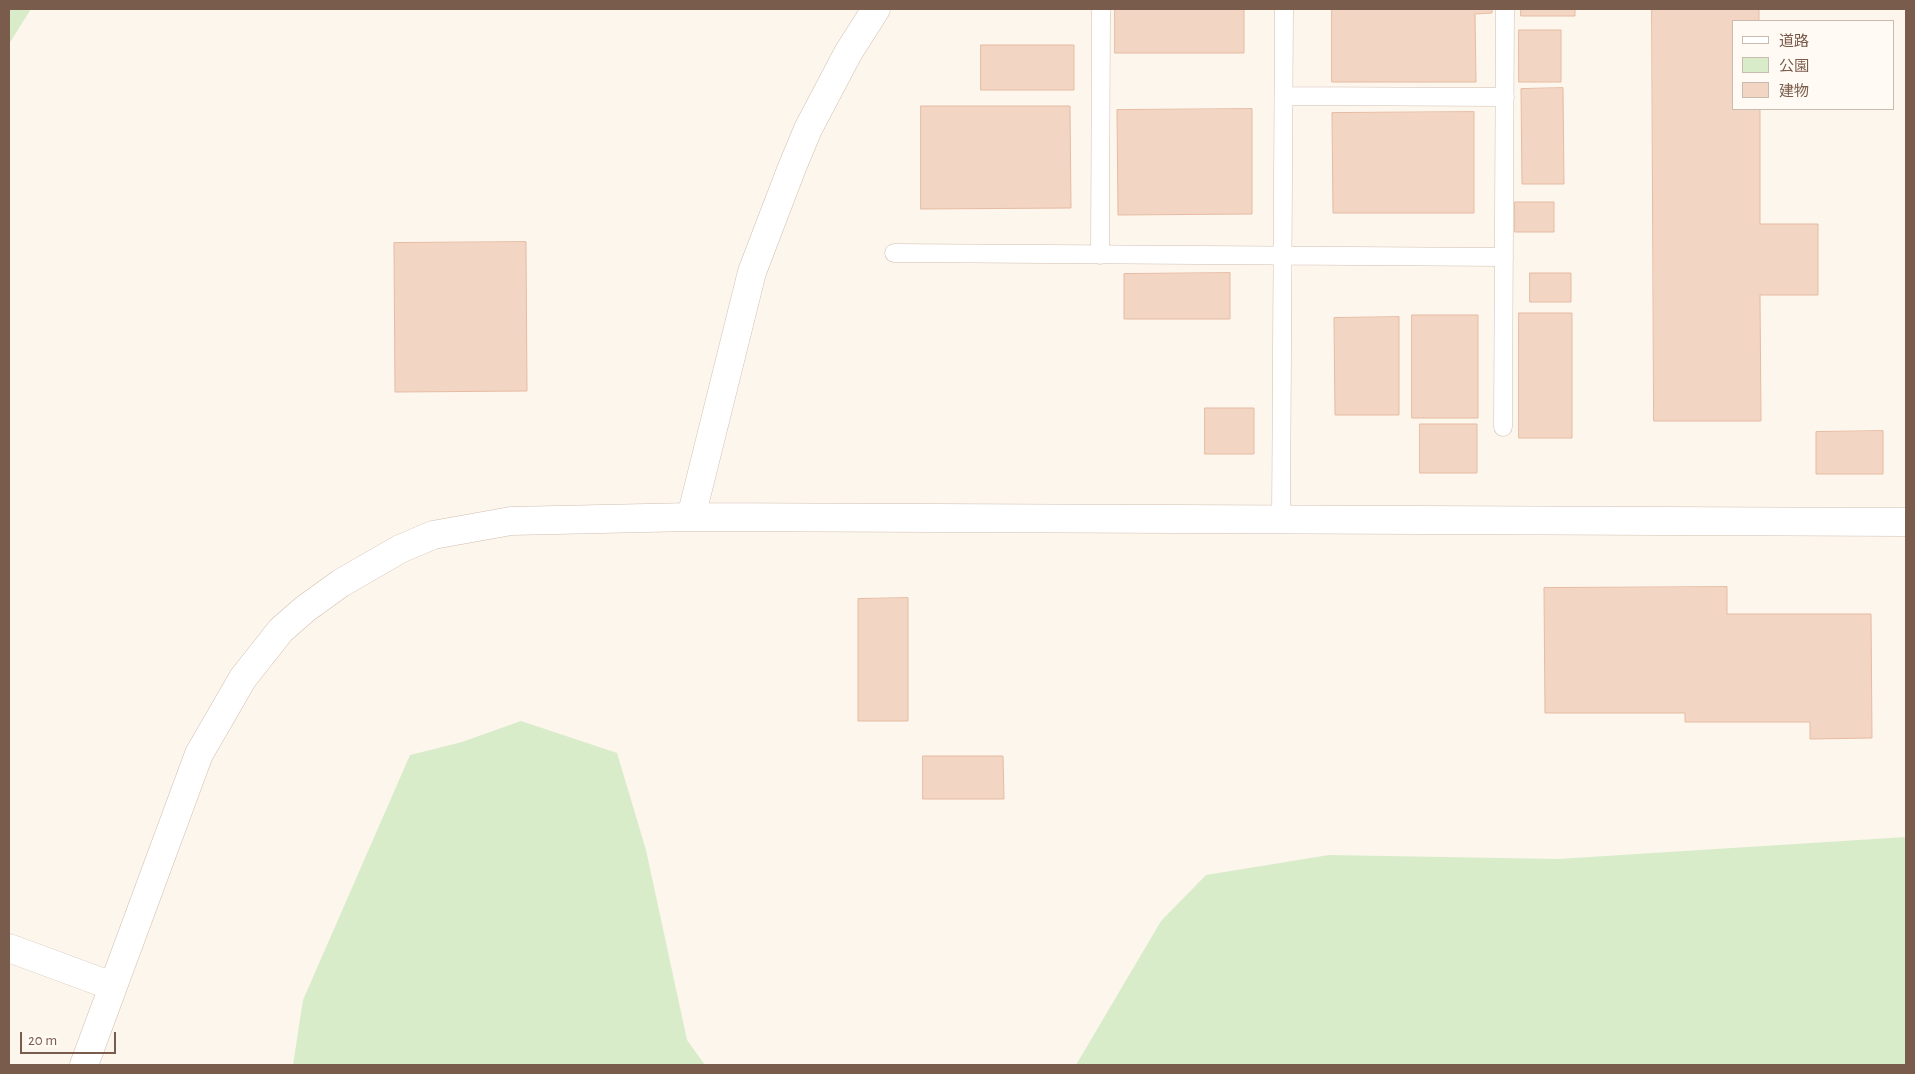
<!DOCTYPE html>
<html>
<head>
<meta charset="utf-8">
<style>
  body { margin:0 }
  #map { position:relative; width:1915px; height:1074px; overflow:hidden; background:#fdf6ec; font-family:"Alegreya Sans","Noto Sans JP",sans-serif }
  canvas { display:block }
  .frame { position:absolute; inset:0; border:10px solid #7a5c4d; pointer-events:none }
  .legend { position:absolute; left:1732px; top:20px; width:162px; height:90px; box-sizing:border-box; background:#fffaf3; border:1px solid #cabbb1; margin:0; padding:6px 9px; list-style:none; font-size:15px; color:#7a5c4d }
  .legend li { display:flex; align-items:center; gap:10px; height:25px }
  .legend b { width:25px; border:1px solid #cabbb1 }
  .scale { position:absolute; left:20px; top:1032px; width:96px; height:22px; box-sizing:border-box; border:2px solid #7a5c4d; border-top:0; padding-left:6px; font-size:15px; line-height:18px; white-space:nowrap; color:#7a5c4d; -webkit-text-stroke:4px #fffaf3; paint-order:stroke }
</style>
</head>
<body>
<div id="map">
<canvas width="1915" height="1074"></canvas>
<div class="frame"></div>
<ul class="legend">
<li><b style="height:6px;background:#fff"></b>道路</li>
<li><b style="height:14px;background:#d8ecc9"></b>公園</li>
<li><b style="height:14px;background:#f3d5c3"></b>建物</li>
</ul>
<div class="scale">20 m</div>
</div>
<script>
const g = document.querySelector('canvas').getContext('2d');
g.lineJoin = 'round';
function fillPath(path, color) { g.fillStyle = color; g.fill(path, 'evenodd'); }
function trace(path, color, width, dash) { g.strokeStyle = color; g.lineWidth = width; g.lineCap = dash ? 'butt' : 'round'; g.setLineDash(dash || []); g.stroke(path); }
fillPath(new Path2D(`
  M9,9H31L9,44Z
  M521,721L617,753L646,850L687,1040L705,1065H293L303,1000L410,755L462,742Z
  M1906,837V1065H1076L1161,921L1206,875L1329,855L1558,859Z`), '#d8ecc9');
const building = new Path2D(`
  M1115,9H1244V53H1115Z
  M1332,9H1492V13L1475,14L1476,82H1332Z
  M1521,9H1575V16H1521Z
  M1652,9H1759V21H1734V109H1760V224H1818V295H1760L1761,421H1654Z
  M1519,30H1561V82H1519Z
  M981,45H1074V90H981Z
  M1563,88L1564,184H1522L1521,89Z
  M921,106H1070L1071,208L921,209Z
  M1252,109V214L1118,215L1117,110Z
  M1474,112V213H1333L1332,113Z
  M1515,202H1554V232H1515Z
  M526,242L527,391L395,392L394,243Z
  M1230,273V319H1124V274Z
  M1530,273H1571V302H1530Z
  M1519,313H1572V438H1519Z
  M1412,315H1478V418H1412Z
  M1399,317V415H1335L1334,318Z
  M1205,408H1254V454H1205Z
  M1420,424H1477V473H1420Z
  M1883,431V474H1816V432Z
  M1727,587V614H1871L1872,738L1810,739V722H1685V713H1545L1544,588Z
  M908,598V721H858V599Z
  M923,756H1003L1004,799H923Z`);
fillPath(building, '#f3d5c3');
trace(building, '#e6bba3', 1);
const service = new Path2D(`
  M1284,96L1505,97
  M894,253L1504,257
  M1100,255L1101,9
  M1503,427L1505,9
  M1281,520L1284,9`);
const minor = new Path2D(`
  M691,517L752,272L791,170L808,129L848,53L876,9
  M9,948L112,986
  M84,1065L199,754L243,678L281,630L305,609L341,583L400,549L433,535L511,521L691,517L1906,522`);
trace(service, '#d1beb0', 19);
trace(minor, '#d1beb0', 29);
trace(service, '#fff', 18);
trace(minor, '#fff', 28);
</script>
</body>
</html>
